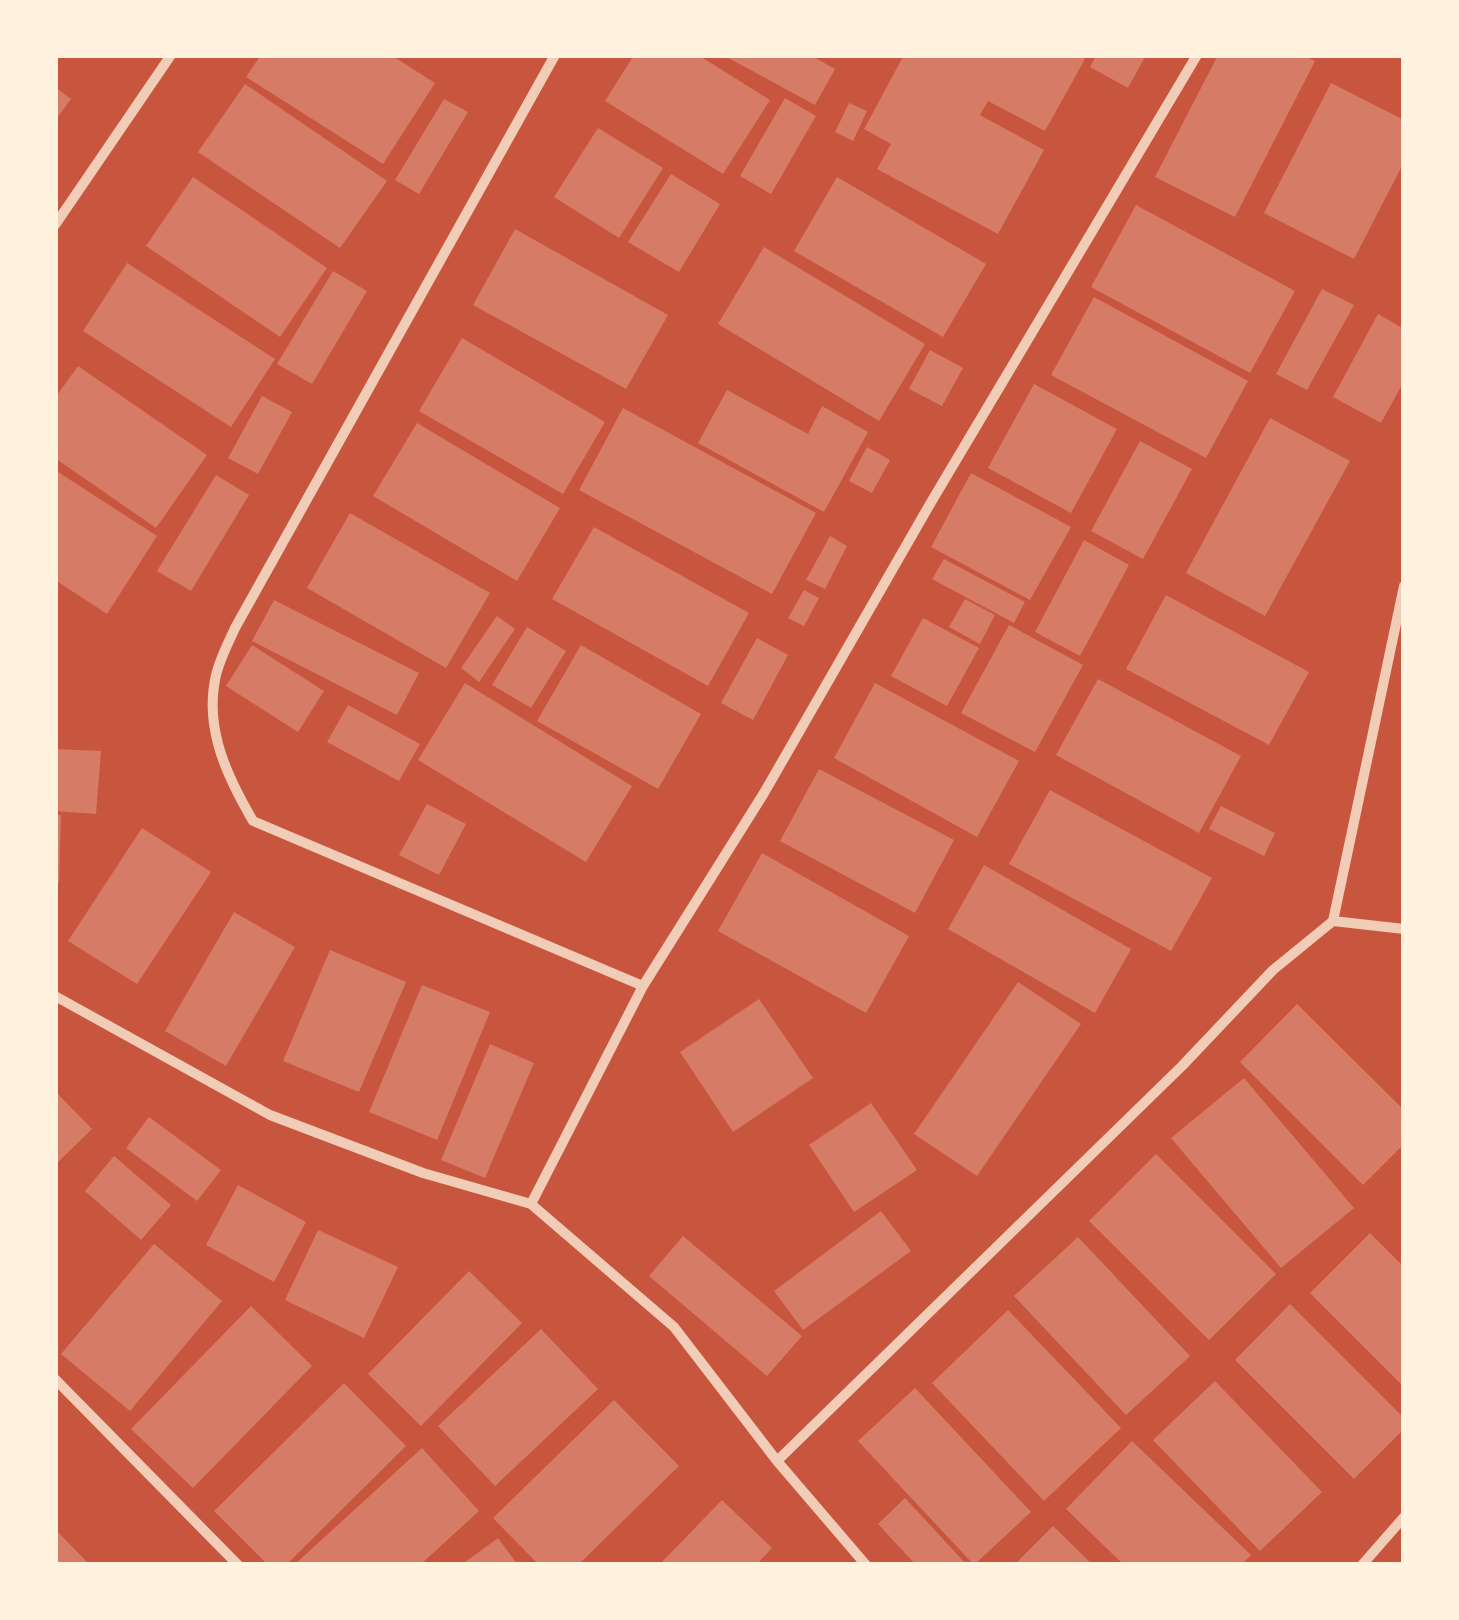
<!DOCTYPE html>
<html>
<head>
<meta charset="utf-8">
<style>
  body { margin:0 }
  #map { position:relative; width:1459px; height:1620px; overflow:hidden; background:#c8553d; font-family:"Archivo Narrow",sans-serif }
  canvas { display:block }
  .frame { position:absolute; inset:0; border:58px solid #fff3e0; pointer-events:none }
</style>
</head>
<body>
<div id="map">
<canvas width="1459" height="1620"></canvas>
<div class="frame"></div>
</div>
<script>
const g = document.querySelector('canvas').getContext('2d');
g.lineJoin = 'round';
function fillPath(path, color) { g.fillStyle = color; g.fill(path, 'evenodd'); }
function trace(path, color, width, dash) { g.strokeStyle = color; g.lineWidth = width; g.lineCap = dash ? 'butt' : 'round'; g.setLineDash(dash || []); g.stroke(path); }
fillPath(new Path2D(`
  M261,55H391L435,83L383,164L246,77Z
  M634,55H698L770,100L723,174L605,101Z
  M723,55H810L835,69L815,105Z
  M904,55H1078L1085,59L1045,131L988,101L980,115L1044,150L998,234L877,169L891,144L864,129Z
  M1096,55H1146L1128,88L1090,67Z
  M1218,55H1303L1315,61L1235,217L1155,177Z
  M1331,83L1404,120V162L1354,259L1264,213Z
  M245,84L387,181L340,248L198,152Z
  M55,87L71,99L55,121Z
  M785,98L816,116L771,194L740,176Z
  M444,99L468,112L419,194L395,180Z
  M849,103L867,111L853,141L835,132Z
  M598,128L663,168L619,238L554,197Z
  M671,174L720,204L679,272L628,242Z
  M193,177L327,268L280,337L146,246Z
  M837,177L986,264L943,337L794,251Z
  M1136,205L1295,291L1250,373L1091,287Z
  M515,229L668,315L626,389L473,305Z
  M764,247L925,344L879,421L718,324Z
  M127,263L275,359L231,427L83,331Z
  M333,271L367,291L312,384L277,364Z
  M1322,289L1354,305L1307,390L1276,374Z
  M1094,297L1248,381L1206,458L1051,375Z
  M1378,314L1404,329V381L1381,423L1333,397Z
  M462,338L605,422L563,494L419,411Z
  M930,350L963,368L942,406L909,389Z
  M78,366L207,455L156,528L55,458V398Z
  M1034,384L1117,429L1071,513L988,468Z
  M727,390L808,434L822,406L868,432L824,512L698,443Z
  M262,396L292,412L258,474L228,458Z
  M623,408L816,513L772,594L579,490Z
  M1270,418L1350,461L1265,616L1186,573Z
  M417,423L560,508L517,581L373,496Z
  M1140,441L1192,469L1143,559L1091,531Z
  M867,447L890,460L872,493L849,481Z
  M55,470L157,536L107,614L55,580Z
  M971,473L1071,527L1030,600L931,547Z
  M216,475L249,495L191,591L157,571Z
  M350,513L490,593L446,668L307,588Z
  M594,527L749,613L708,686L552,599Z
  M830,536L847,546L825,589L806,580Z
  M1084,540L1129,565L1080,656L1035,632Z
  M944,559L1025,602L1014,623L932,579Z
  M804,590L819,598L804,626L788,618Z
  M1166,595L1309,672L1269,745L1126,669Z
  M965,599L995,615L980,644L949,627Z
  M274,600L419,673L397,715L252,641Z
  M497,616L515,629L479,682L461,668Z
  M923,618L979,648L947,706L891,676Z
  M1009,625L1083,665L1035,752L961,713Z
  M527,627L566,651L531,708L492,685Z
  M757,638L788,655L753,720L721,703Z
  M252,645L324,691L298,732L226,686Z
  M581,645L701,714L658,789L537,721Z
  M1098,679L1241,756L1199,833L1056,755Z
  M465,683L632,786L586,862L418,760Z
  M875,683L1019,761L977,837L834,758Z
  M348,705L420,744L399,781L327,742Z
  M55,749L101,751L96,814L55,811Z
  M819,769L954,840L915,913L780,841Z
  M1050,790L1212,878L1171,951L1009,864Z
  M427,804L466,824L439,875L399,855Z
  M1221,806L1275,833L1264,856L1209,829Z
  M55,815H61L59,883H55Z
  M142,828L211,872L137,984L68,941Z
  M762,853L909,936L866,1013L718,931Z
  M984,865L1131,949L1095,1013L948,929Z
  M234,912L295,947L226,1066L165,1031Z
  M330,950L406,982L359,1092L283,1061Z
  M1018,982L1081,1024L977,1176L914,1134Z
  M422,985L490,1012L437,1140L369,1112Z
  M759,999L813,1078L733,1132L680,1052Z
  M1297,1004L1404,1110V1144L1363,1185L1240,1062Z
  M490,1044L534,1063L485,1178L441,1160Z
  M1244,1078L1354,1208L1281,1268L1171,1138Z
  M55,1091L92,1129L55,1165Z
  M871,1103L917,1170L854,1212L809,1145Z
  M149,1117L221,1170L197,1201L126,1148Z
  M1156,1154L1276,1274L1209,1340L1089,1221Z
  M114,1156L171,1205L141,1240L85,1191Z
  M238,1185L306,1222L274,1282L206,1245Z
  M881,1211L911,1251L803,1330L774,1291Z
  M318,1230L398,1267L364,1338L285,1300Z
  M1370,1233L1404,1267V1387L1310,1293Z
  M683,1236L802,1336L767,1376L649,1276Z
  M1078,1237L1190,1356L1126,1415L1014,1296Z
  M154,1244L222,1301L130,1411L61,1354Z
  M469,1271L522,1323L421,1426L368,1374Z
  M1290,1304L1404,1418V1429L1354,1479L1235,1360Z
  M251,1306L312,1366L193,1488L131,1429Z
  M1008,1310L1121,1428L1044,1501L932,1383Z
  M541,1329L598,1389L495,1486L438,1426Z
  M1215,1381L1322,1492L1260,1551L1153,1440Z
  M344,1383L406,1446L286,1565H268L214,1511Z
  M915,1388L1031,1512L974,1565L858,1441Z
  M614,1400L679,1466L578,1565H539L493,1518Z
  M1132,1441L1251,1555L1241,1565H1124L1066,1509Z
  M422,1448L479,1511L420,1565H294Z
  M905,1498L967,1565H916L878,1524Z
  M722,1500L772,1548L756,1565H659Z
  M1053,1526L1093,1565H1014Z
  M55,1529L90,1565H55Z
  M498,1538L518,1565H461Z`), '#d67c66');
trace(new Path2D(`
  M555,55L235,628C228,644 218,662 215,680C205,731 228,778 253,821L643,986
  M55,225L171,55
  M1333,921L1404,929
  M55,996L270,1115L423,1173L531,1204L674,1327L777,1461L866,1565
  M531,1204L643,986L764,793L930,504L1197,55
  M55,1379L238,1565
  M777,1461L1182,1066L1273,970L1333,921L1404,586
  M1362,1565L1404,1517`), '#f1ccb7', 10);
</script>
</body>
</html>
